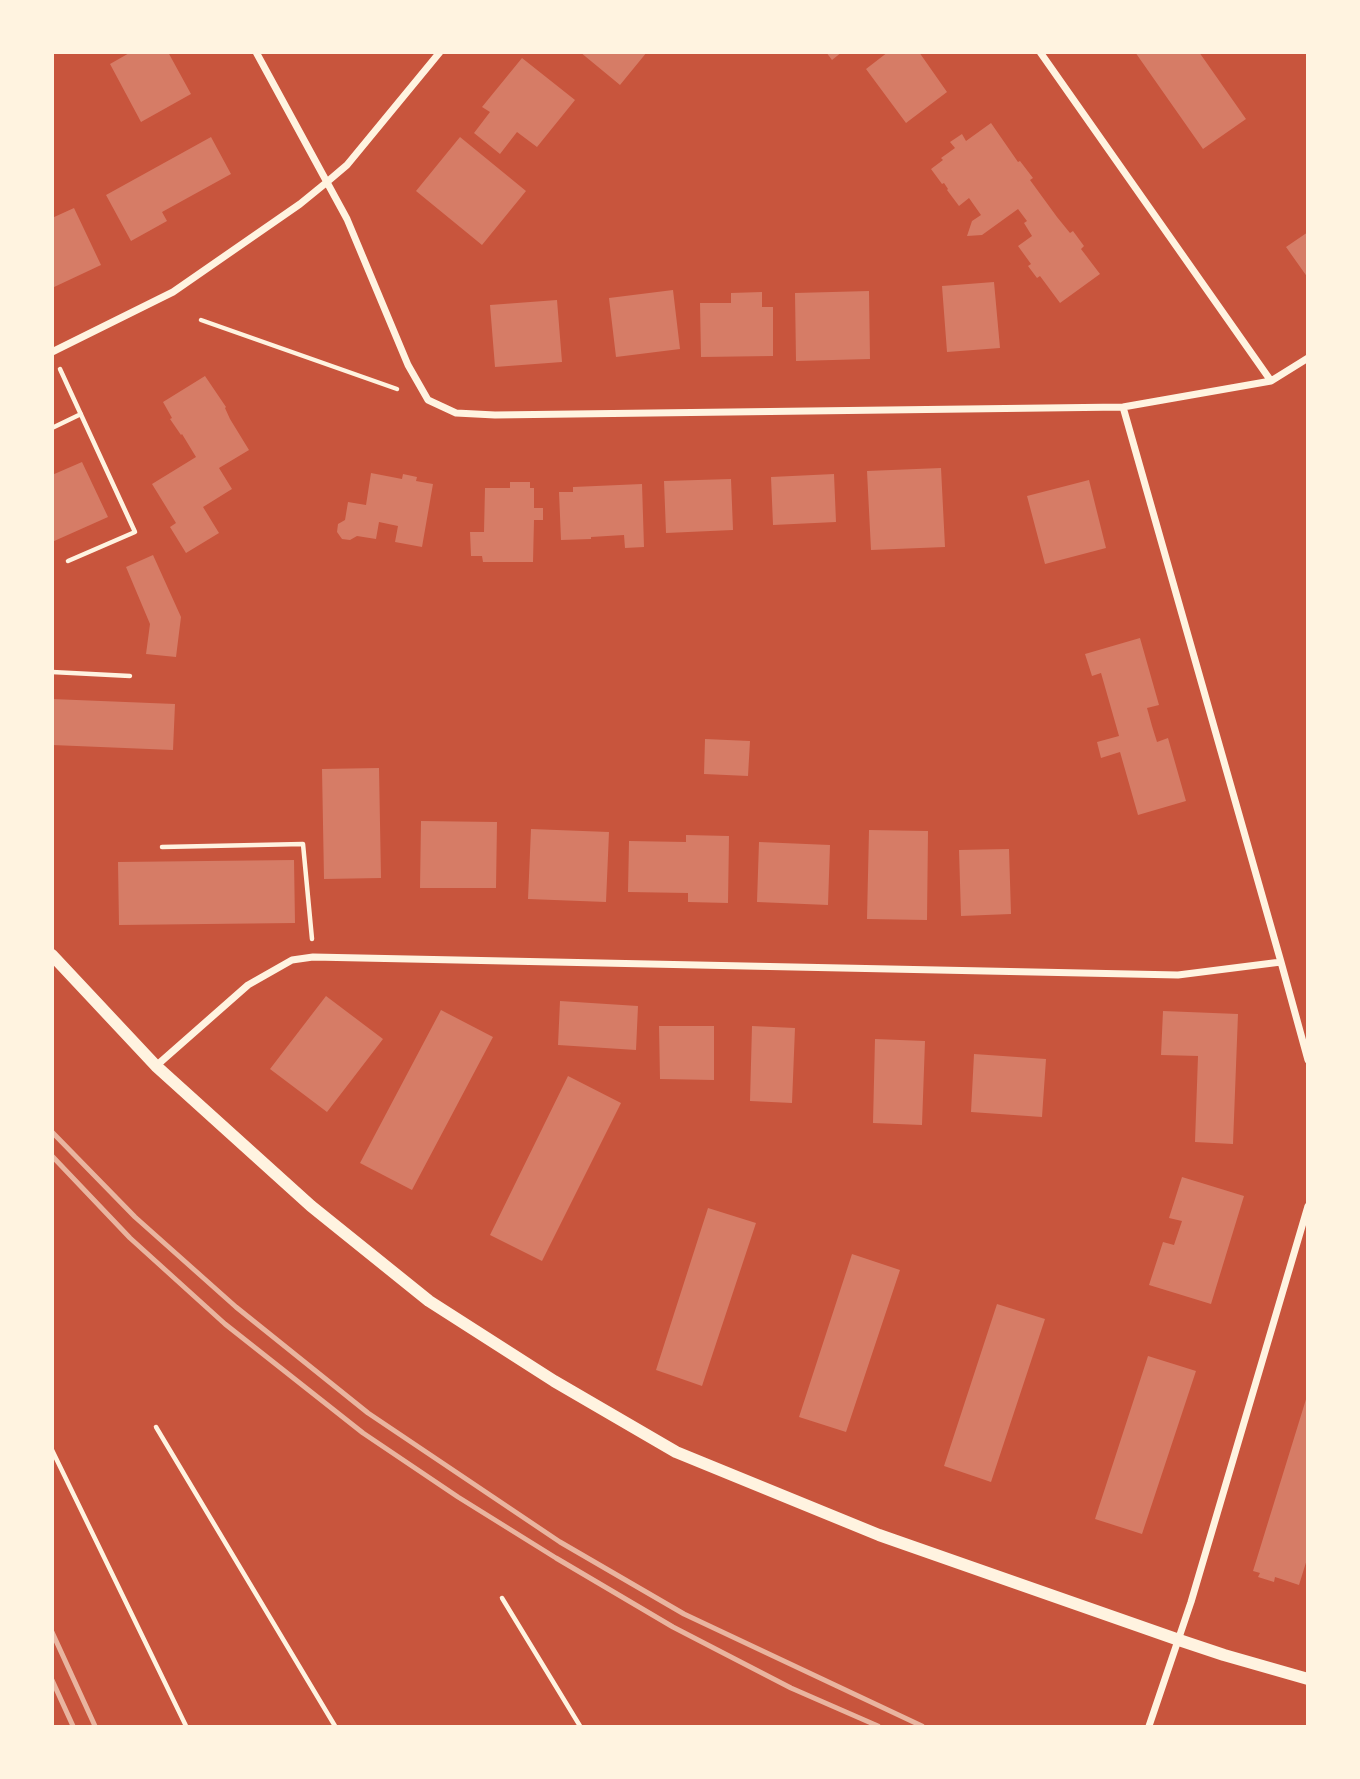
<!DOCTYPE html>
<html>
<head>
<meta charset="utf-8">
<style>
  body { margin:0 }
  #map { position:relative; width:1360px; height:1779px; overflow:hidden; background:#c8553d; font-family:"Fira Sans",sans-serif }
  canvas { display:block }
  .frame { position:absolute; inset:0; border:54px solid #fff3e0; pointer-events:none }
</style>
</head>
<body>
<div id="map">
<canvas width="1360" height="1779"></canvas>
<div class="frame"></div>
</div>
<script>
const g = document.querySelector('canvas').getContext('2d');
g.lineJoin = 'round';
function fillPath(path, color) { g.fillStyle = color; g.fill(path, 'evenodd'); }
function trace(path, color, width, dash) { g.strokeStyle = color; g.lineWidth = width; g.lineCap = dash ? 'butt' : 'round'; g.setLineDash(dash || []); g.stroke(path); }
fillPath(new Path2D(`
  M131,52H168L191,94L141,122L110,64Z
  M580,52H647L620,85Z
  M826,52H842L832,60Z
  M888,52H919L947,92L906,123L866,69Z
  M1135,52H1199L1246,119L1203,149Z
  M522,58L575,100L537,147L517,132L500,154L474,133L490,112L482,107Z
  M991,123L1018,162L1020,161L1033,178L1030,180L1057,217L1070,233L1073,231L1084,246L1081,249L1100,274L1060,303L1040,276L1037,278L1028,266L1031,264L1018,246L1032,236L1024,223L1027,221L1018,209L982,235L967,236L972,221L981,215L969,198L959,206L947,190L948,189L944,183L942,184L931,169L943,160L941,158L955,148L950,142L962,134L966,141Z
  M211,137L231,174L162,212L167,221L131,241L106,195Z
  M460,137L526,191L482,245L416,191Z
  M74,208L101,265L52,288V218Z
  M1308,232V278L1286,247Z
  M994,282L1000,348L947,352L942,286Z
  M673,290L680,349L616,357L609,298Z
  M869,291L870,359L796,361L795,293Z
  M762,292V307H773V356L701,357L700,303H731V293Z
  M557,300L562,362L495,367L490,305Z
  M205,376L226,407L225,408L230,419L249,450L219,468L232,489L203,507L219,533L186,553L170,527L176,523L152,484L196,457L182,434L181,435L170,419L172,418L163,402Z
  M82,462L108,517L52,542V475Z
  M941,468L945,547L871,550L867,471Z
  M371,473L402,479L403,474L417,477L416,481L433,484L422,547L395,542L398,526L379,522L376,539L357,536L350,540L342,539L337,532L338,524L345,520L348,502L366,505Z
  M834,474L836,522L773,525L771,477Z
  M731,479L733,530L666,533L664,481Z
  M1089,480L1106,548L1045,564L1027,496Z
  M510,482H530V488H534V508H543V520H534L533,562H483L482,556H471L470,532H484L485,488H510Z
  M642,484L644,547L625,548L624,535L591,537V539L561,540L559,492H573V487Z
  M153,555L181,617L176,657L146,654L150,624L126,567Z
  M1140,638L1159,705L1147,708L1152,726L1157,742L1168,738L1186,801L1138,815L1120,752L1101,758L1097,742L1119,736L1101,673L1092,676L1085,654Z
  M52,699L175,704L173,750L52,745Z
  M705,739L750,741L748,776L704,774Z
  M379,768L381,878L324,879L322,769Z
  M421,821L497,822L496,888H420Z
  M531,829L609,832L606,902L528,899Z
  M869,830L928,831L927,920L867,919Z
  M686,835L729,836L728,903L688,902V893L628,892L629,841L686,842Z
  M759,842L830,845L828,905L757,902Z
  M1009,849L1011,914L961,916L959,850Z
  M294,860L295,923L119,925L118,862Z
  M326,996L383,1039L327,1112L270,1069Z
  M560,1001L638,1006L636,1050L558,1045Z
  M441,1010L493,1037L412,1190L360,1163Z
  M1163,1011L1238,1014L1233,1144L1195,1142L1198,1056L1161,1055Z
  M659,1026H714V1080L660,1079Z
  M752,1026L795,1028L792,1103L750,1101Z
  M875,1039L925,1041L922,1125L873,1123Z
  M974,1054L1046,1059L1042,1117L971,1112Z
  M568,1076L621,1103L542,1261L490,1235Z
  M1182,1177L1244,1196L1211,1304L1149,1285L1163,1242L1174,1245L1182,1221L1169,1218Z
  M708,1208L756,1223L702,1386L656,1370Z
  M852,1254L900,1270L846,1432L799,1417Z
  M997,1304L1045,1319L991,1482L944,1466Z
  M1148,1356L1196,1371L1142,1534L1095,1519Z
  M1307,1396L1308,1556L1299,1585L1275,1577L1274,1582L1258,1577L1260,1573L1253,1571Z`), '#d67c66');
trace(new Path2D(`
  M201,320L397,389
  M60,369L135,532L68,561
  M52,428L81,414
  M52,672L130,676
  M162,847L303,844L312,939
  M156,1427L335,1726
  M52,1450L186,1726
  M502,1598L580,1726`), '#fff3e0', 4.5);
trace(new Path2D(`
  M256,52L347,219L408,365L428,400L456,413L495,415L1123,407L1271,381L1308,358
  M1040,52L1271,381
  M52,352L173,292L300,204L327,182L347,165L440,52
  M1123,407L1281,962L1308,1060
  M156,1066L248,985L292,960L313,957L1178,975L1281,962
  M1149,1726L1191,1602L1308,1206`), '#fff3e0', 7);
trace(new Path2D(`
  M52,955L156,1066L311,1206L429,1301L554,1381L676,1452L879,1535L1179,1640L1224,1655L1308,1679`), '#fff3e0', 12);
trace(new Path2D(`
  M52,1132L135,1217L236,1307L368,1413L560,1542L684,1614L922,1726
  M52,1156L130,1238L225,1324L363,1433L458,1497L556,1558L673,1627L791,1688L878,1726
  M52,1632L95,1726
  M52,1680L73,1726`), '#e9b49f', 5);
</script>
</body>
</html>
